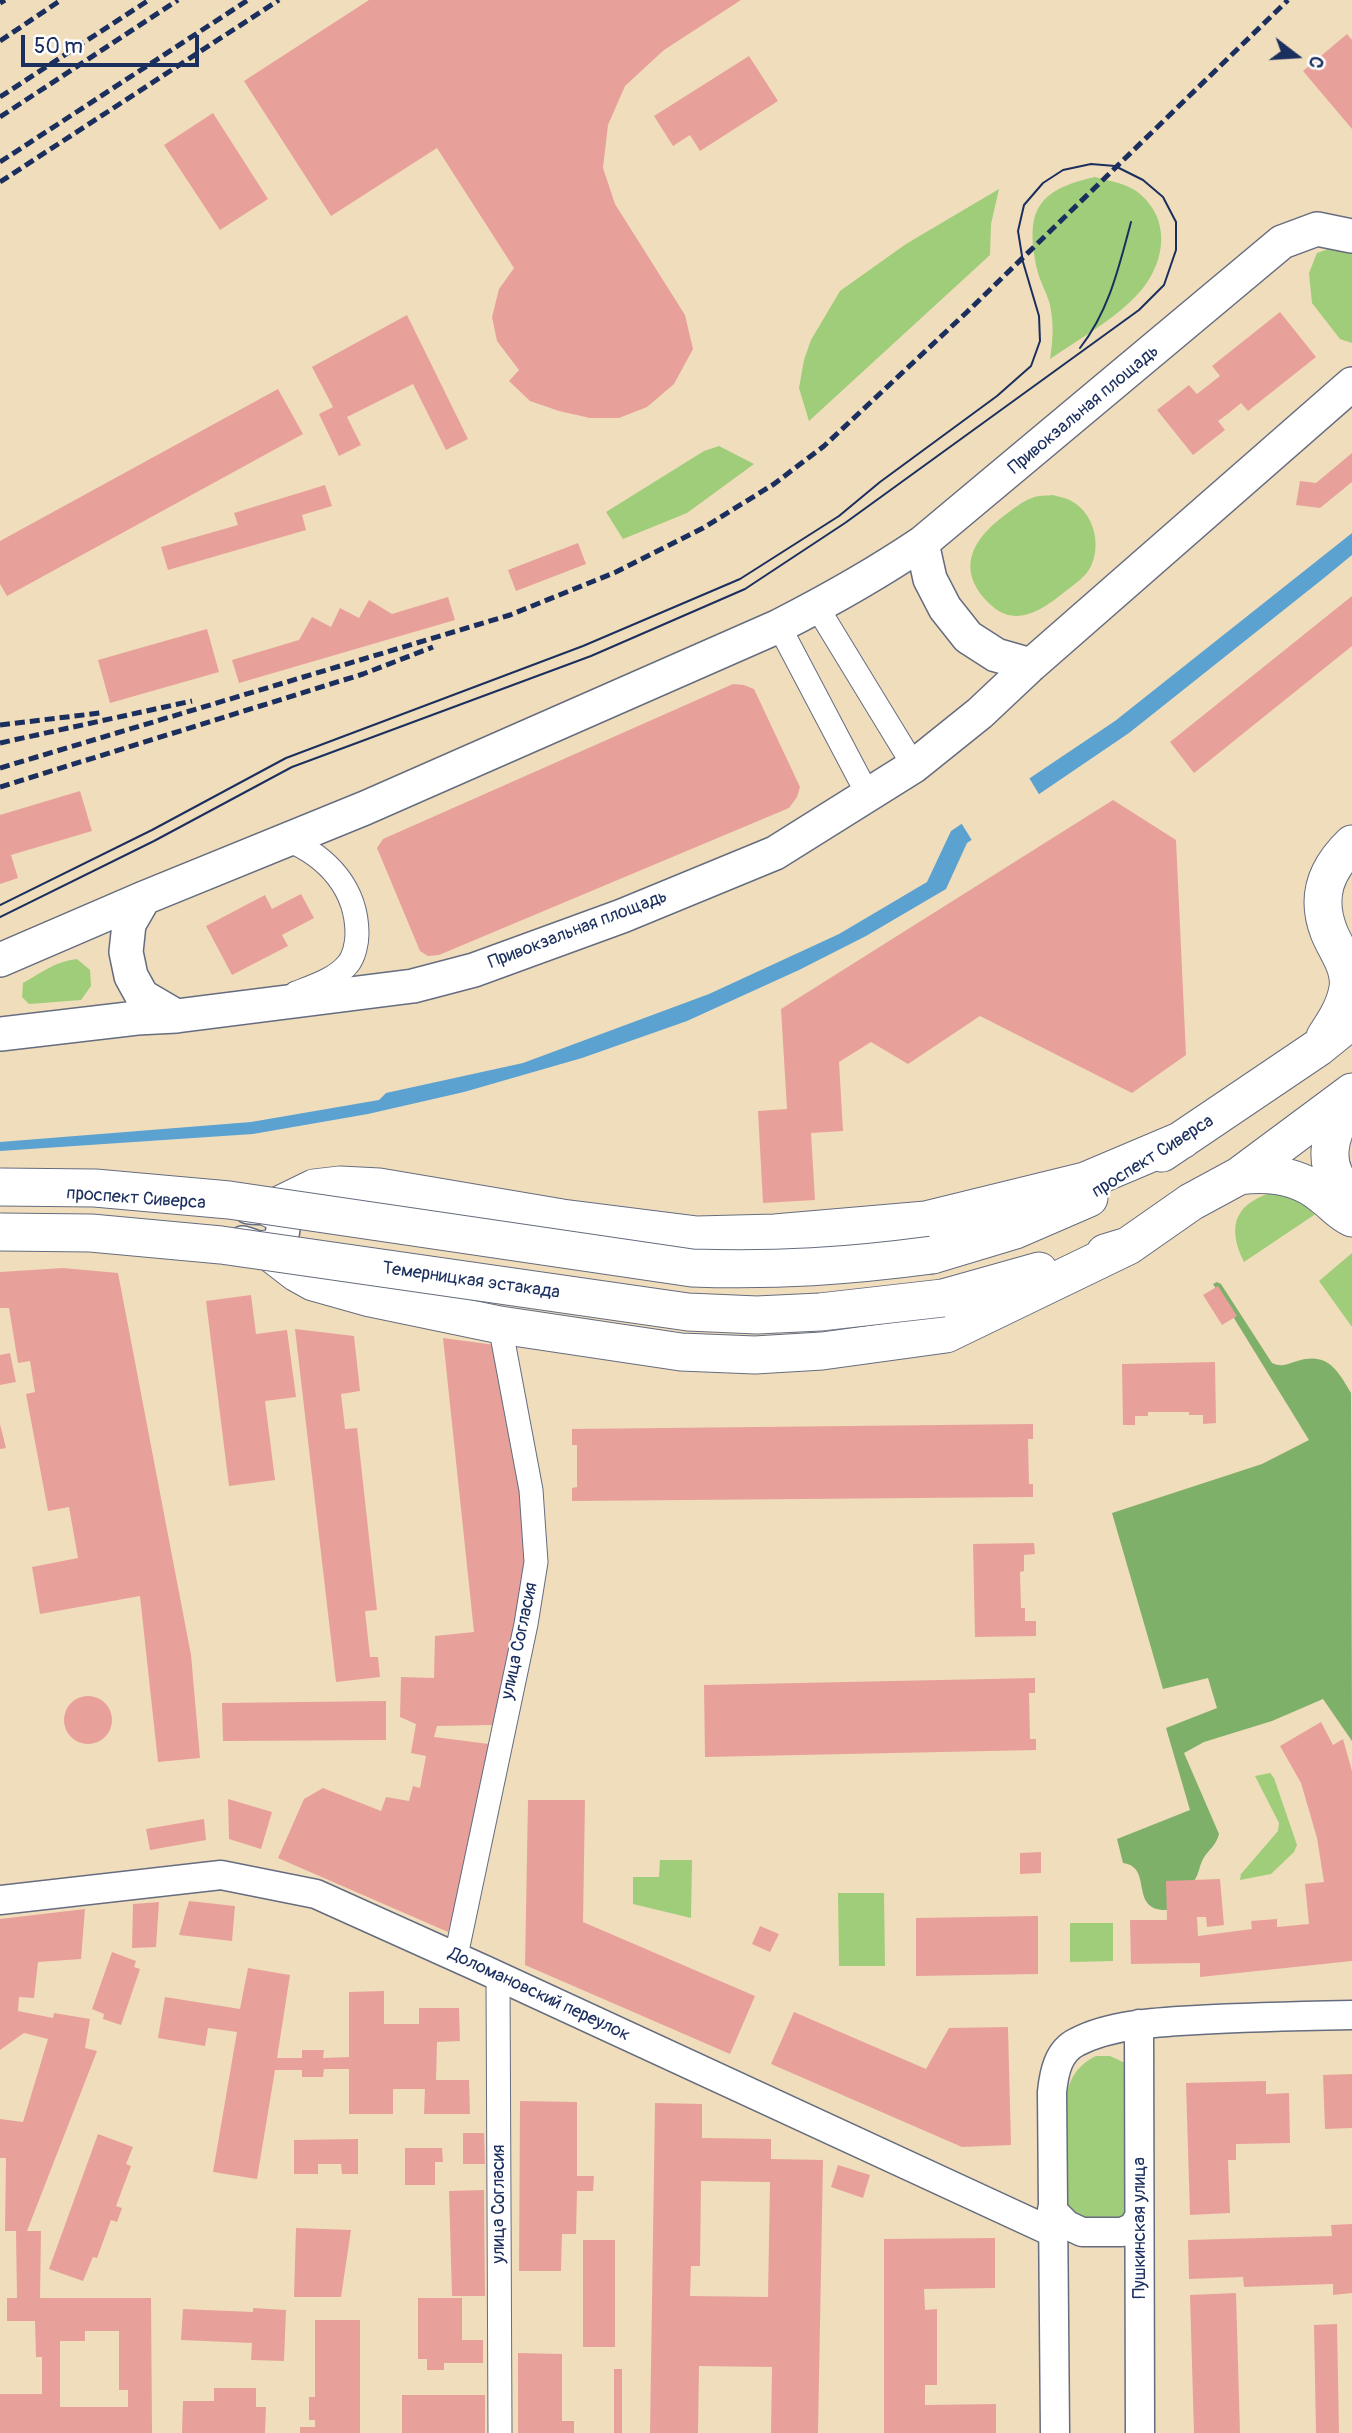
<!DOCTYPE html>
<html>
<head>
<meta charset="utf-8">
<style>
  body { margin:0 }
  #map { position:relative; width:1352px; height:2433px; overflow:hidden; background:#f0ddbc; font-family:Pangolin,sans-serif }
  canvas { display:block }
  .north { position:absolute; left:1261px; top:21px; width:70px; height:70px; -webkit-text-stroke:5px #fff; paint-order:stroke; rotate:107deg; font-size:19px; font-weight:700; line-height:28px; text-align:center; color:#1b2f5e }
  .north::after { content:''; display:block; margin:auto; width:24px; height:32px; background:#1b2f5e; clip-path:polygon(50% 0,100% 100%,50% 72%,0 100%) }
  .scale { position:absolute; left:21px; top:35px; width:178px; height:32px; box-sizing:border-box; border:4px solid #1b2f5e; border-top:0; padding-left:9px; font-size:21px; line-height:24px; white-space:nowrap; color:#1b2f5e; -webkit-text-stroke:5px #fff; paint-order:stroke }
</style>
</head>
<body>
<div id="map">
<canvas width="1352" height="2433"></canvas>
<div class="north">С</div>
<div class="scale">50 m</div>
</div>
<script>
const g = document.querySelector('canvas').getContext('2d');
g.lineJoin = 'round';
function fillPath(path, color) { g.fillStyle = color; g.fill(path, 'evenodd'); }
function trace(path, color, width, dash) { g.strokeStyle = color; g.lineWidth = width; g.lineCap = dash ? 'butt' : 'round'; g.setLineDash(dash || []); g.stroke(path); }
function label(font, color, halo, rows, align = 'center') {
  g.font = font + ' Pangolin,sans-serif'; g.lineWidth = 5; g.setLineDash([]); g.textBaseline = 'middle'; g.strokeStyle = halo; g.fillStyle = color; for (const [text, x, y, turn = 0] of rows) {
    g.save(); g.translate(x, y); g.rotate((+turn || 0) * Math.PI / 180); g.textAlign = isNaN(turn) ? turn : align; if (halo) g.strokeText(text, 0, 0); g.fillText(text, 0, 0); g.restore();
  }
}
fillPath(new Path2D(`
  M1095,177C1110,181 1129,184 1140,194C1176,225 1162,274 1130,302C1108,323 1076,341 1050,359C1053,340 1054,324 1050,305C1047,293 1040,282 1037,269C1025,212 1036,190 1095,177Z
  M999,189L991,224L990,255L809,421L799,388L804,360L811,340L840,291L906,244Z
  M1331,248L1352,254V343L1340,339L1312,303L1309,273L1317,253Z
  M719,446L754,464L687,513L623,539L606,512L704,451Z
  M1053,495C1059,497 1068,498 1073,502C1094,514 1102,546 1090,568C1085,577 1075,584 1067,590C1046,607 1018,629 992,606C955,572 970,541 1005,515C1013,509 1023,501 1032,498C1038,495 1047,496 1053,495Z
  M77,959L90,970L91,986L81,1000L29,1004L22,997L23,983C41,973 56,961 77,959Z
  M1278,1191H1289L1317,1213L1244,1262C1225,1224 1237,1201 1278,1191Z
  M1352,1253V1327L1319,1281Z
  M1270,1773L1274,1778L1297,1845L1294,1852L1271,1874L1240,1880L1241,1874L1278,1831L1279,1823L1255,1776Z
  M660,1860H692L691,1918L633,1904V1877H659Z
  M838,1893H884L885,1966H839Z
  M1070,1923H1113V1961L1070,1962Z
  M1096,2056H1110L1127,2064L1134,2219L1068,2220C1067,2191 1059,2106 1070,2083C1075,2070 1084,2062 1096,2056Z`), '#9fcd7a');
fillPath(new Path2D(`
  M1217,1282L1221,1284L1272,1363C1281,1367 1285,1365 1294,1362C1326,1351 1336,1367 1351,1393L1352,1741L1323,1699L1272,1721L1204,1742L1184,1753L1219,1834C1216,1846 1208,1850 1203,1859C1199,1867 1199,1874 1194,1881H1167V1910C1128,1911 1154,1867 1123,1863L1117,1839L1190,1810L1166,1728L1217,1708L1208,1678L1163,1689L1112,1513L1262,1464L1309,1440L1213,1284Z`), '#7fb06a');
fillPath(new Path2D(`
  M1352,533V555L1324,578L1129,733L967,843L946,889L866,936L799,970L687,1021L582,1058L464,1092L368,1114L253,1134L0,1151V1142L251,1122L379,1100L386,1093L523,1063L709,994L839,934L927,882L951,831L1115,721Z`), '#5ba2d1');
fillPath(new Path2D(`
  M1028,776L1040,796L973,842L960,821Z`), '#f0ddbc');
fillPath(new Path2D(`
  M369,0H741L664,50L625,86L608,125L603,168L615,204L685,315L693,349L674,384L647,407L619,418H590L559,411L530,401L509,381L519,370L497,341L492,317L499,289L514,268L437,148L331,216L244,81Z
  M1347,34L1352,40V129L1303,71Z
  M749,56L778,101L700,151L690,135L673,146L654,116Z
  M213,113L268,199L220,230L164,145Z
  M1280,312L1316,357L1248,411L1241,403L1229,413L1218,421L1225,430L1193,455L1157,410L1189,385L1197,394L1220,376L1212,366Z
  M407,315L468,439L446,450L413,384L347,417L361,445L339,456L319,414L333,407L312,367Z
  M278,389L303,434L7,596L0,584V541Z
  M1352,453V482L1320,508L1296,505L1300,481L1316,483Z
  M325,485L332,506L302,515L306,530L168,570L161,547L238,525L234,513Z
  M578,543L586,564L516,591L508,570Z
  M1352,596V646L1194,773L1170,742Z
  M448,597L455,620L239,683L232,660L299,640L312,617L331,627L340,608L359,618L369,600L392,614Z
  M207,629L219,672L110,703L98,660Z
  M733,684L744,685L754,689L800,787L797,797L789,808L439,955L428,956L420,951L377,848L383,839Z
  M80,791L92,831L11,855L18,878L0,884V815Z
  M1113,800L1176,840L1186,1055L1132,1093L980,1016L908,1064L871,1042L839,1062L843,1131L811,1133L815,1200L763,1203L758,1111L787,1109L781,1009Z
  M301,894L314,918L282,935L288,946L232,975L206,926L265,895L272,909Z
  M63,1268L118,1273L191,1655L200,1758L158,1762L140,1596L40,1614L32,1567L78,1558L69,1507L48,1511L26,1394L35,1392L30,1361L18,1363L9,1308H0V1272Z
  M1218,1286L1237,1316L1222,1325L1203,1295Z
  M251,1295L256,1334L287,1330L296,1397L265,1401L275,1480L229,1486L206,1301Z
  M295,1329L354,1336L360,1391L341,1394L345,1429L357,1428L377,1610L365,1611L370,1657H378L380,1677L336,1682Z
  M443,1338L495,1345L526,1474L529,1552L493,1725L437,1726L434,1737L489,1744L469,1861L448,1932L278,1858L304,1799L323,1788L381,1811L386,1797L409,1801L413,1786L420,1788L426,1756L411,1753L416,1724L400,1717L401,1677L434,1678L435,1636L474,1632Z
  M10,1353L16,1382L0,1385V1355Z
  M1215,1362L1216,1423L1203,1424V1415H1189V1412H1148V1416H1135V1425H1123L1122,1364Z
  M0,1424L6,1448L0,1449Z
  M1033,1424V1439H1028L1029,1484H1033V1497L572,1501V1488L577,1487V1445H572V1429Z
  M1034,1543L1035,1554L1024,1555V1571L1020,1572L1021,1608H1025V1621H1036V1636L975,1637L973,1544Z
  M1035,1678V1693H1029L1030,1739H1036V1750L705,1757L704,1685Z
  M64 1720a24 24 0 1 1 48 0a24 24 0 1 1-48 0Z
  M386,1701V1740L223,1741L222,1703Z
  M1321,1722L1333,1745L1343,1739L1352,1771V1961L1200,1977V1963L1131,1964L1130,1920H1167L1166,1881L1220,1879L1224,1925L1207,1927L1206,1917H1197L1198,1936L1252,1929L1251,1921L1277,1919V1927L1309,1924L1305,1884L1324,1882L1317,1838L1301,1783L1280,1746Z
  M228,1799L272,1812L261,1849L229,1839Z
  M528,1800H585L583,1922L755,1996L730,2054L525,1965Z
  M204,1819L206,1840L150,1850L146,1829Z
  M1041,1852V1873L1020,1874V1853Z
  M189,1901L235,1906L232,1941L179,1935Z
  M159,1902L156,1947L132,1948L133,1904Z
  M85,1909L81,1959L38,1962L34,1998L19,1997L18,2011L53,2018L54,2013L90,2019L85,2048L97,2051L27,2231H41L40,2298H151L152,2433H0V2394H42V2357H36L35,2321H7V2298H17L16,2231H5L6,2158H0V2119L23,2122L48,2039L24,2033L0,2050V1919ZM85,2331H119V2390H128V2407H60V2341H85Z
  M1038,1916V1974L916,1976V1918Z
  M760,1926L779,1934L770,1952L752,1944Z
  M112,1952L136,1961L134,1967L140,1969L121,2025L103,2019L104,2014L92,2009Z
  M248,1968L290,1975L277,2058H302V2050H324L323,2058L349,2057V1992L384,1991V2024H419V2008H459L460,2041L437,2042L436,2080H469L470,2114H424L425,2089H393V2114H349V2069H324L323,2077H302V2070H275L257,2179L213,2172L237,2032L208,2028L205,2046L158,2038L165,1997L240,2009Z
  M794,2012L926,2069L949,2028L1008,2027L1011,2145L962,2147L771,2064Z
  M1352,2074V2128L1325,2129L1323,2075Z
  M1266,2081V2094L1289,2093L1290,2143L1236,2144V2160H1228L1230,2213L1190,2215L1186,2083Z
  M520,2101L577,2102V2176H594L593,2191H577L576,2234H562L561,2271H519Z
  M655,2103L702,2104V2138L771,2139V2159L823,2160L818,2433H771L772,2367L699,2366L698,2433H650ZM701,2181L770,2182L768,2297L690,2296L691,2266H700Z
  M463,2133H484L485,2164H463Z
  M98,2134L133,2147L126,2164L131,2166L116,2206L122,2208L117,2222L111,2220L97,2258L93,2257L83,2281L49,2269Z
  M358,2139V2174H342L341,2164H318V2174H294V2140Z
  M405,2148H442L443,2162H435V2185H405Z
  M838,2165L870,2175L863,2198L831,2187Z
  M484,2190L485,2296H452L449,2191Z
  M1352,2224V2293L1333,2295V2284L1244,2287L1243,2277L1189,2279L1188,2240L1332,2236L1331,2225Z
  M296,2228L351,2230L341,2297H294Z
  M995,2238V2288L924,2289L925,2310L937,2309V2385H925V2405L996,2404V2433H884V2239Z
  M583,2240H615V2347H583Z
  M1236,2293L1240,2433H1194L1190,2295Z
  M418,2298H462V2340H483V2363H444V2370H427V2359H418Z
  M253,2308L286,2310L284,2361L251,2360L252,2343L181,2340L183,2309L253,2312Z
  M315,2320H360V2433H300V2427H315V2420H309V2397H315Z
  M1337,2324L1339,2433H1316L1314,2325Z
  M518,2353L562,2354V2421H574V2433H518Z
  M614,2369H622V2433H614Z
  M214,2388H256V2407H266L265,2433H182L183,2401H214Z
  M402,2395H485V2433H402Z`), '#e8a19a');
const minor = new Path2D(`
  M817,607L914,766
  M779,626L868,795
  M288,840C328,857 357,889 357,934C357,943 354,957 348,964C336,979 314,986 296,993
  M456,1956L526,1624L536,1562L531,1490L500,1325
  M498,1976L500,2433`);
const tertiary = new Path2D(`
  M0,1900L221,1875L316,1894L487,1971L1052,2232
  M1139,2024L1140,2433
  M1052,2210L1067,2225L1082,2232H1122L1133,2227L1139,2217
  M1055,2433L1052,2092C1054,2073 1058,2051 1077,2042C1111,2024 1160,2022 1197,2020C1249,2017 1300,2016 1352,2015`);
const secondary = new Path2D(`
  M922,543L930,579L945,608L968,637L996,655L1031,665
  M144,898L129,924L126,952L131,976L142,996L176,1016
  M0,960L144,898L365,808L779,626C828,601 876,574 922,543L1282,242L1317,229L1352,236
  M0,1034L137,1018L176,1016L413,986L474,970L622,916L775,853L914,766L980,713L1031,665L1352,384
  M243,1243C250,1245 258,1249 265,1249C285,1249 290,1216 271,1209C265,1207 256,1208 249,1207`);
const primary = new Path2D(`
  M1325,1037C1335,1022 1345,1007 1348,988C1351,967 1336,950 1329,932C1315,896 1326,869 1352,844
  M1352,1099C1330,1130 1316,1167 1352,1197
  M1162,1153L1319,1047L1352,1020
  M1239,1176C1268,1172 1298,1175 1322,1195C1333,1203 1339,1212 1352,1218
  M271,1209L314,1188L340,1185L379,1187L562,1218L697,1235L775,1233L926,1220L1085,1181L1182,1140
  M266,1249L297,1273L313,1282L370,1298L500,1325L681,1352L755,1355L822,1351L946,1334L1128,1246
  M1105,1253L1128,1246L1191,1202L1239,1176L1352,1092
  M932,1255L1015,1230L1089,1198
  M943,1298L1039,1271`);
trace(minor, '#666c7f', 25);
trace(tertiary, '#666c7f', 31);
trace(secondary, '#666c7f', 36);
trace(primary, '#666c7f', 39);
trace(minor, '#fff', 23);
trace(tertiary, '#fff', 28);
trace(secondary, '#fff', 33);
trace(primary, '#fff', 37);
trace(new Path2D(`
  M1080,348C1109,311 1119,267 1131,222
  M0,905L152,830L286,758L583,646L740,579L839,516L880,482L997,396L1031,366L1040,341L1039,316L1023,262L1018,231L1024,205L1043,183L1063,170L1091,164L1115,166L1143,180L1163,197L1176,222V250L1164,285L1139,310L845,523L745,589L591,656L292,767L154,841L0,917`), '#1b2f5e', 2);
trace(new Path2D(`
  M0,3L5,0
  M0,41L61,0
  M0,97L149,0
  M0,117L178,0
  M0,162L248,0
  M0,182L279,0
  M0,725L100,713
  M0,743L192,701
  M0,768L510,615L616,572L703,528L774,484L824,446L967,312L1288,0
  M0,787L363,674L433,647`), '#1b2f5e', 5, [10, 5]);
const primaryBridge = new Path2D(`
  M0,1187L95,1188L229,1200L692,1268C776,1271 849,1266 932,1255
  M0,1232L91,1233L221,1245L688,1312L757,1315L820,1312L943,1298`);
trace(primaryBridge, '#666c7f', 39, []);
trace(primaryBridge, '#fff', 37);
label('18px', '#1b2f5e', '#fff', [
  ["Привокзальная площадь",1084,410,-40],
  ["Привокзальная площадь",578,930,-21],
  ["проспект Сиверса",1153,1157,-32],
  ["проспект Сиверса",136,1199,4],
  ["Темерницкая эстакада",471,1281,8],
  ["улица Согласия",520,1641,-78],
  ["Доломановский переулок",539,1995,25],
  ["улица Согласия",499,2204,-90],
  ["Пушкинская улица",1140,2228,-90]
]);
</script>
</body>
</html>
